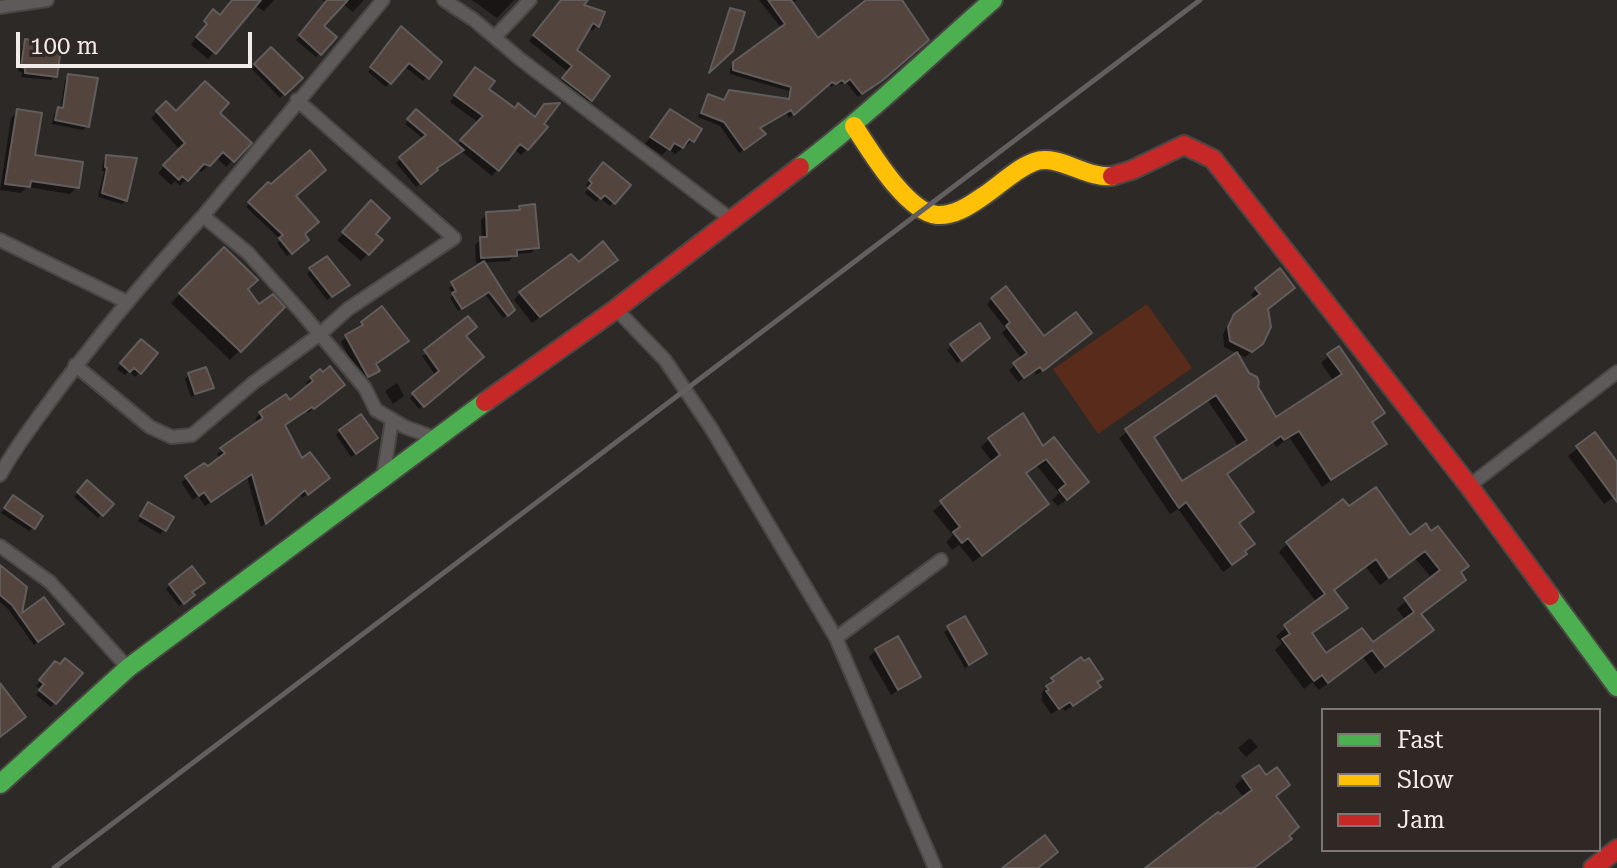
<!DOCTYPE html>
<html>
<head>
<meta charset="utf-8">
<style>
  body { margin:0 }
  #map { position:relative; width:1617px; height:868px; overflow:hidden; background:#2d2927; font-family:"Roboto Serif",serif }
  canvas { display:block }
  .legend { position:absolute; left:1321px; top:708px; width:280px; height:144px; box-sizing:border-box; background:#2f2825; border:2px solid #7d7674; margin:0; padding:10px 14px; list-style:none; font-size:24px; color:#f1ecea }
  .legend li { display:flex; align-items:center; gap:16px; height:40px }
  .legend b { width:40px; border:2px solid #7d7674 }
  .scale { position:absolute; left:16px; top:32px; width:236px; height:36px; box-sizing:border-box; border:4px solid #f1ecea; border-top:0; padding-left:10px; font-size:24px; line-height:28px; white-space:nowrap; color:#f1ecea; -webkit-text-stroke:6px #2f2825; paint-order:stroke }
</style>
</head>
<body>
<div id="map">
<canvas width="1617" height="868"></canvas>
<ul class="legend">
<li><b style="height:10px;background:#4caf50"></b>Fast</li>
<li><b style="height:10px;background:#ffc107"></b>Slow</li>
<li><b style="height:10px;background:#c62828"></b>Jam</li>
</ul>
<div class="scale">100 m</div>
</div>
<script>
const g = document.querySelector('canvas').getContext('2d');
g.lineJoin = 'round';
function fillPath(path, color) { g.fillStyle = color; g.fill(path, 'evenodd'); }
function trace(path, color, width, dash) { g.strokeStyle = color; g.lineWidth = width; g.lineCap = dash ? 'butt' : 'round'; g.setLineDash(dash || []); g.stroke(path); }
fillPath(new Path2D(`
  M1147,304L1192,368L1098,434L1053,369Z`), '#592b1b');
fillPath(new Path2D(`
  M230,0H274L264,11L254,5L208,59L191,45L210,16L219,17Z
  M322,0H364L353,12L342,3L322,26L334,38L316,57L296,40L326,3Z
  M472,0H514L497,18Z
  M562,0H582L581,6L602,13L597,26L592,31L588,28L574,51L590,99L585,105L558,85L568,72L529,41Z
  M759,0H797L791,4L817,40L870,0H900L877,84L858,97L845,81L840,85L837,82L831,87L829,84L789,118L786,112L759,129V138L739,153L720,126L698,117L709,96L723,102L730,92L786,101L789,91L730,74V69L735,64L782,29Z
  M731,10V50L708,72L727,14Z
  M397,33L427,77L423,81L404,66L386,87L368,72Z
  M26,41L55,76L51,80L21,77L22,72L18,71L22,46Z
  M271,50L300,78L280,98L252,69Z
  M470,75L486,89L527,149L521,155L514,149L492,176L461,151L435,169L416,187L396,163L424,139L405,124L416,112L456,146L479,123L450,102Z
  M69,76L87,126L83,130L52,124L54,114L60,110L65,80Z
  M166,104L176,114L217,113L249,143L226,167L216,157L202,172L196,170L180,186L175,181L171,185L158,173L180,150L151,118Z
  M18,111L33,156L77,187L70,194L27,187L21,193L0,190L11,118Z
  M670,112L692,141L675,154L668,149L662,155L645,144Z
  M107,157L126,200L122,204L98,197L104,171H102L103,161Z
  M599,169L628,185L610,206L600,198L596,202L585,193L589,188L586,185Z
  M268,184L293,197L303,243L287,256L277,243L281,240L246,207Z
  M371,203L373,234L380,240L361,261L337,240Z
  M520,208L537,247L531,253L516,254L509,261L476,263L475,245L482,239L481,220L487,214L516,212Z
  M224,250L258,307H282L230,360L171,303Z
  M483,264L509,314L503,318L485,294L458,311L450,298L453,295L449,288Z
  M579,265L609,266L532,323L514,300L520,293Z
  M311,270L343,289L327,300L307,274Z
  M1280,271L1254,350L1245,357L1224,347L1223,335L1229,322L1255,300L1251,295L1256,289Z
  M992,299L1044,339H1084L1036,375L1034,371L1018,382L1009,370L1022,359L1002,333L1006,329L987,304Z
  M382,308L374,365L377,370L362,381L341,342Z
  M464,336L481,356L419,409L410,398L436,376L422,356Z
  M141,341L155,354L135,377L129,371L125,375L117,369Z
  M984,342L957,363L947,350L952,346Z
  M1338,348L1371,423L1384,444L1322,487L1290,438L1276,447L1273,442L1225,475L1238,524L1252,544L1237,562L1223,572L1178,509L1170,514L1119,438L1236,355L1276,420L1334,382L1321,363ZM1208,401L1239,447L1182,484L1152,439Z
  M189,375L212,387L191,397L185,379Z
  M311,378L337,390L308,413L306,410L283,426L301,461L323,482L302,498L299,493L261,527L247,477L205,506L198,496L193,500L181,482L220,459L217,454L258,424L255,419L260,414L285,397L289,402L309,387L306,383Z
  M397,383L404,396L393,404L385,391Z
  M340,431L372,442L351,457L336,435Z
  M1594,435L1617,466V495L1604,504L1568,456Z
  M989,439L1043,449L1079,490L1058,506L1052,500L1059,493L1037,466L1024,474L1039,512L973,562L959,545L952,550L946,542L953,535L933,511L993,463L981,447Z
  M87,483L111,504L98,518L74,497Z
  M9,502L33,527L29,531L1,513Z
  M144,509L164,530L160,534L138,521Z
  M1349,509L1410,538L1464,580L1420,615L1422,639L1375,674L1363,657L1319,690L1312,682L1304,689L1275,650L1282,643L1276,636L1317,603L1279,552L1288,543ZM1415,558L1432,579L1397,609L1406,621L1372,645L1326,656L1311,635L1345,608L1333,591L1366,567L1380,585Z
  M0,568L25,588L19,618L44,600L57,628L34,645L8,609L0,602Z
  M170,585L190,592L189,599L179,606L166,589Z
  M964,618L985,654L965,668L944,632Z
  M876,650L918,677L891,695L869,657Z
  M56,664L80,673L51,707L36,695L41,690L36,686Z
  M1053,679L1095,683L1091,693L1065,711L1062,707L1051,714L1041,699L1043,697L1041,694Z
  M1250,738L1258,747L1246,757L1238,748Z
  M1243,778L1274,797L1289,839L1281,848L1254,868H1148L1244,798L1235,786Z`), '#0007');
const building = new Path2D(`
  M232,0H261L216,54L196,37L207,24L204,21L213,9L220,15Z
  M327,0H348L324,26L337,37L321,55L299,35Z
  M561,0H588L584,5L605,12L599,27L593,23L577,50L610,76L592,101L562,78L572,66L533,35Z
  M768,0H791L818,38L866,0H902L929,40L883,80L862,94L850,79L845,83L842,80L836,84L832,82L794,115L791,110L760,128L766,134L744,150L724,122L701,113L708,94L724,100L729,90L789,99L791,87L733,70V62L785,24Z
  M730,8L745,12L733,51L709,73Z
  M401,26L442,62L429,79L409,63L391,84L370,67Z
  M25,39L38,41L37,45L61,48L57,77L25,73V68L21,67Z
  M271,47L303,78L285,95L254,64Z
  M475,67L495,81L489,89L515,108L518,103L535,117L544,104L560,103L544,124L548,127L528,150L520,144L499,171L460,140L483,116L454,95Z
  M68,74L98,78L89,127L55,120L58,107L63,108Z
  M205,81L229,103L220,113L252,143L234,162L223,152L210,166L204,164L188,181L182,176L179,180L163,165L185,143L156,111L166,101L176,111Z
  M17,109L42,113L35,155L83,162L79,188L31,181L30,187L5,184Z
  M416,109L464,150L437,168L438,170L421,184L399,157L426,135L407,119Z
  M670,109L702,129L694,142L689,139L683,148L674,143L670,150L650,137Z
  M310,150L326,170L296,196L319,222L305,234L309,240L292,254L279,238L283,235L248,202L268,182L271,184Z
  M106,155L137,158L127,201L102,193L107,168L105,167Z
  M603,162L631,185L615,204L605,195L601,199L588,188L592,183L589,180Z
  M371,200L390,218L376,234L383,240L369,255L342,232Z
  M535,204L539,248L517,250V256L481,258L480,237H487L486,212L520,210L519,206Z
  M603,241L618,260L540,317L519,292L571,254L579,262Z
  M224,247L258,280L248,289L259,304L273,294L285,307L241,352L179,293Z
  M327,256L350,285L332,297L309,268Z
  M484,261L515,310L508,316L489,292L462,309L452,293L456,291L451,282Z
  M1280,268L1295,288L1268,309L1271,327L1263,344L1252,352L1230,341L1228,327L1234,314L1260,294L1255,288Z
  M1006,286L1044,336L1076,312L1092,333L1043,371L1040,367L1024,378L1013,363L1027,353L1006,326L1010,322L991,298Z
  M382,306L409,341L376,364L380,371L368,377L345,335L363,325L361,322Z
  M468,316L477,327L466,336L484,357L424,407L412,393L439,371L424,350Z
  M980,323L990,338L962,361L950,344Z
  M141,339L158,353L141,374L134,368L130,372L120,363Z
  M1339,346L1385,413L1372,422L1387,444L1331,480L1299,431L1284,440L1281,436L1227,474L1254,512L1239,523L1255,544L1245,551L1247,554L1232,565L1186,502L1179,508L1125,429L1237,352L1249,373L1257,377L1259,382L1258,387L1276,417L1342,374L1327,354ZM1216,395L1247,440L1182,481L1154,437Z
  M330,366L345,385L314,409L312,407L285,425L302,458L310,452L330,478L308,495L305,490L266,524L252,474L211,502L204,492L199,496L185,476L204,463L208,466L225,453L220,448L263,418L259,412L286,394L290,400L313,381L310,377L320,369L323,372Z
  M206,367L214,388L195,394L188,373Z
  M1023,413L1043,446L1054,437L1089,482L1067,500L1059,490L1066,484L1046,459L1026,473L1049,504L982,556L968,538L962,543L953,532L960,527L940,501L1000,455L988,438Z
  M361,414L378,438L356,454L339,430Z
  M1595,432L1617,462V502L1576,446Z
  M87,480L114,504L103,516L77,492Z
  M1376,487L1410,535L1426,523L1431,531L1438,526L1469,566L1461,572L1466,580L1421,614L1434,630L1385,667L1372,650L1328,683L1322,675L1314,681L1282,639L1290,634L1284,625L1325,594L1286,542L1343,499L1349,506ZM1425,551L1440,570L1404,598L1414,612L1373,642L1362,628L1326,653L1312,633L1348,608L1334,590L1376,559L1389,578Z
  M13,495L43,516L35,529L4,508Z
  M148,502L174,517L166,531L140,516Z
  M0,565L27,587L22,613L44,597L64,624L38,642L12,605L0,595Z
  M192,566L205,583L192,592L195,595L184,604L169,584Z
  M965,616L987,654L969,665L947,626Z
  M898,636L921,677L898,690L875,649Z
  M1081,657L1084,661L1089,658L1103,679L1097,682L1101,687L1073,706L1070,702L1059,709L1046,691L1049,690L1046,686L1054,681L1051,678Z
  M65,658L83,673L56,704L39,690L44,684L39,680L55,661L60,664Z
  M0,683L26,717L0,737Z
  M1259,765L1266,775L1277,767L1290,785L1276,796L1299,827L1289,836L1292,839L1254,868H1145L1218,812L1220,814L1252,790L1242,776Z
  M1045,835L1058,852L1038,868H1002Z`);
fillPath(building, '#53443e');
trace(building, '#615d5c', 2);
const street = new Path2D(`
  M383,0L203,216L248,253L301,312L365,388L376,410L405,427L435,438
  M444,0L474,20L520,59L732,220
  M0,7L47,0
  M495,37L530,0
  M0,240L127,302
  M616,309L665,360L711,428L836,638L935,868
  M75,365L150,427L172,437L192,435L253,383L320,334L348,309L454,238L297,100
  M0,475C13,451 29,430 45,408C95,339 145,279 203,216
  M383,478L392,420
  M1469,486L1617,372
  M0,546L50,582L128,668
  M836,638L941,560`);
const fast = new Path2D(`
  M800,167C867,116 929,56 993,0
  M1550,596L1617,687
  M0,784L128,668L485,402`);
const slow = new Path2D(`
  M854,126C870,150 906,212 937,215C954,216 969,206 982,197C998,187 1015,169 1034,162C1058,153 1086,179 1112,176`);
const jam = new Path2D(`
  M1112,176L1132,170L1184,145L1213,159L1469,486L1550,596
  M485,402L616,309L800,167
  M1593,868L1617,849`);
trace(street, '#494644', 16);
trace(fast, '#494644', 22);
trace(slow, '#494644', 22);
trace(jam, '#494644', 22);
trace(street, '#5d5a59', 12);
trace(fast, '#4caf50', 18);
trace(slow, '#ffc107', 18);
trace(jam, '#c62828', 18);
trace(new Path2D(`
  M54,868L1200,0`), '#625f5e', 5);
</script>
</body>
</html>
